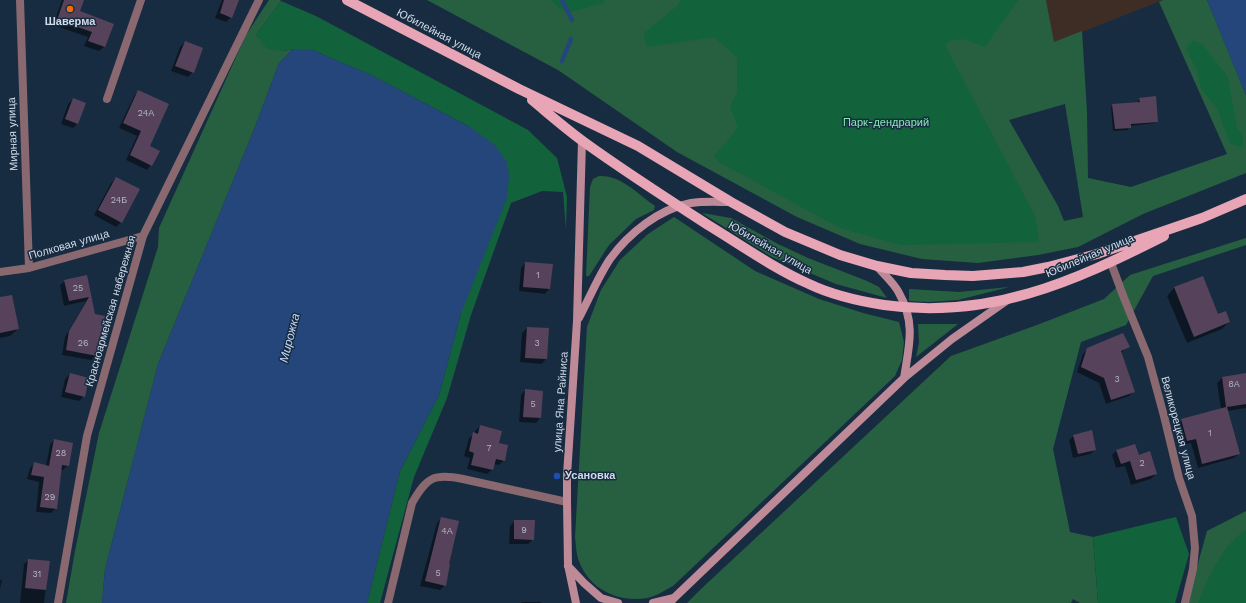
<!DOCTYPE html>
<html>
<head>
<meta charset="utf-8">
<style>
  body { margin:0 }
  canvas { display:block; background:#182c41 }
</style>
</head>
<body>
<canvas width="1246" height="603"></canvas>
<script>
const g = document.querySelector('canvas').getContext('2d');
g.lineJoin = 'round';
function fillPath(path, color) { g.fillStyle = color; g.fill(path, 'evenodd'); }
function trace(path, color, width, dash) { g.strokeStyle = color; g.lineWidth = width; g.lineCap = dash ? 'butt' : 'round'; g.setLineDash(dash || []); g.stroke(path); }
function label(font, color, halo, rows, align = 'center') {
  g.font = font + ' "Work Sans",sans-serif'; g.lineWidth = 3; g.setLineDash([]); g.textBaseline = 'middle'; g.strokeStyle = halo; g.fillStyle = color; for (const [text, x, y, turn = 0] of rows) {
    g.save(); g.translate(x, y); g.rotate((+turn || 0) * Math.PI / 180); g.textAlign = isNaN(turn) ? turn : align; if (halo) g.strokeText(text, 0, 0); g.fillText(text, 0, 0); g.restore();
  }
}
fillPath(new Path2D(`
  M1046,0H1163L1054,43Z`), '#3e2d24');
fillPath(new Path2D(`
  M269,0H280L281,1L256,35L283,51L293,49L279,63L255,127L158,364L105,569L102,603H66L75,551L99,433L158,247L159,228L246,35Z
  M427,0H1046L1054,42L1082,31L1087,112L1088,178L1131,187L1227,154L1159,2L1163,0H1207L1246,95V173L1143,214L1078,247L1038,255L978,263L922,259L860,244L797,217L677,152L558,70ZM1065,104L1083,217L1064,221L1058,206L1009,120Z
  M599,176C621,175 638,194 655,206L654,210L636,219L609,245L589,276H586L590,187L593,179Z
  M702,213L731,218L778,244L808,258L867,281L879,287L887,298L836,284L772,257Z
  M674,217L755,271L819,299L863,313L899,322L904,342L902,360L895,376L673,586C665,590 655,597 647,598C618,603 589,589 579,561C576,554 576,544 575,537L587,327L601,290L620,260L648,234Z
  M1246,238V245L1153,276L1126,325L1081,342L1053,449L1070,532L1093,537L1098,603H1080L1073,599L1071,603H687L701,589L951,356L1037,325L1104,299L1130,275Z
  M1009,287L958,300L928,302L909,301V289L959,292Z
  M918,324H958L916,357L919,343Z
  M1246,511V603H1187L1207,531Z`), '#266040');
fillPath(new Path2D(`
  M552,0H605L604,3L567,13L554,4Z
  M682,0H1018L985,47L963,39L951,40L945,45L1035,216L1039,242L901,245L840,228L719,162L714,156L738,128L730,106L737,93V57L714,37L648,47L643,34L676,7Z
  M281,1L316,16L528,130L557,158L567,197L566,229L563,192L542,191L511,203L471,315L447,398L414,477L380,603H367L400,471L439,395L461,313L470,127L371,75L310,49H293L283,51L267,49L256,35Z
  M1194,41L1203,45L1228,77L1237,128L1243,136V147L1230,144L1217,108L1201,89L1197,70L1187,51L1188,45Z
  M1176,517L1189,554L1175,603H1098L1093,537Z
  M1246,530V603H1198C1206,581 1225,541 1246,530Z`), '#12623c');
fillPath(new Path2D(`
  M1207,0H1246V95Z
  M293,49H310L371,75L470,127L495,145L507,162L509,176L507,198L461,313L439,395L400,471L367,603H102L105,569L158,364L255,127L279,63Z`), '#24467a');
fillPath(new Path2D(`
  M62,0H80L79,12L104,47L99,51L84,46L88,37L53,25Z
  M222,0H238L231,17L226,22L215,18Z
  M185,42L193,72L188,77L171,71L180,47Z
  M138,91L151,165L147,170L126,160L137,136L119,128L134,96Z
  M1140,98L1157,121L1155,123L1130,126L1128,130L1113,131L1111,107L1113,105L1138,103V101Z
  M73,99L78,123L73,128L61,124L68,104Z
  M116,178L121,222L116,227L94,215L111,183Z
  M525,263L552,265L549,289L545,294L519,291L521,268Z
  M86,276L94,315L96,355L91,360L62,355L65,337L86,301L64,306L60,285L65,281Z
  M1202,277L1218,315L1229,322L1222,329L1187,343L1167,296L1174,288Z
  M0,298L18,329L10,336L0,338Z
  M527,328L546,359L542,364L520,362L522,333Z
  M1128,347L1121,353L1134,391L1129,396L1106,404L1099,383L1077,372L1083,354L1088,349Z
  M70,374L84,396L79,401L61,397L65,379Z
  M1246,374V408L1227,411L1239,454L1234,458L1198,468L1191,443L1182,445L1177,425L1182,420L1221,409L1217,383L1222,378Z
  M525,390L542,392L540,418L536,423L519,422L521,395Z
  M480,426L504,460L499,465L493,464L492,470L487,474L467,469L470,458L464,456L469,438L475,434V431Z
  M1074,436L1095,450L1090,454L1073,458L1069,440Z
  M54,440L68,465L63,470H60L56,508L51,513L36,512L39,482L27,479L30,468L34,464L46,466L50,445Z
  M1117,450L1138,456L1156,474L1151,479L1131,485L1125,466L1116,468L1112,455Z
  M442,518L447,565L445,585L440,590L420,586L437,523Z
  M515,521L533,539L528,544H509L510,526Z
  M29,560L49,562L44,603H20L24,564Z
  M0,580H2L0,589Z
  M522,602H541V603H521Z`), '#0007');
trace(new Path2D(`
  M562,0L572,20
  M562,61L571,39`), '#24467a', 4.5);
fillPath(new Path2D(`
  M64,0H84L80,11L114,24L105,47L88,41L92,32L57,20Z
  M224,0H239L232,18L220,13Z
  M185,41L203,48L194,73L175,66Z
  M138,90L169,104L150,146L160,151L152,166L130,155L141,131L123,123Z
  M1156,96L1158,122L1131,124V128L1115,129L1112,104L1140,102L1139,98Z
  M73,98L86,103L78,124L65,119Z
  M116,177L140,189L122,223L98,210Z
  M525,262L553,264L550,289L523,287Z
  M87,275L95,314L105,316L97,356L66,350L69,331L89,297L69,301L64,280Z
  M1203,276L1218,314L1226,311L1230,322L1194,337L1174,287Z
  M12,295L19,329L0,333V297Z
  M527,327L549,328L547,359L525,358Z
  M1123,333L1130,347L1121,351L1135,392L1111,400L1104,378L1081,367L1087,348Z
  M70,373L89,378L85,397L65,392Z
  M1246,373V404L1227,407L1240,454L1202,464L1196,439L1187,441L1181,419L1226,407L1222,377Z
  M525,389L543,391L541,418L523,417Z
  M480,425L502,431L499,443L508,445L505,461L496,459L493,470L471,465L474,453L469,451L473,432L478,434Z
  M1092,430L1096,450L1078,454L1073,435Z
  M54,439L73,443L69,466L62,465L57,509L40,507L44,477L31,475L34,462L49,466Z
  M1135,444L1139,455L1150,451L1157,474L1136,480L1130,461L1121,464L1116,450Z
  M441,517L459,521L449,564H450L446,586L425,581Z
  M514,520H535L534,540L514,539Z
  M28,559L50,561L46,590L25,588Z`), '#57425b');
trace(new Path2D(`
  M20,0L29,268
  M107,99L141,0
  M1111,263L1124,298L1148,357L1164,416L1179,478L1192,516L1195,548L1193,569L1185,603
  M0,272L29,268L143,236
  M58,603L87,436L143,236L259,0
  M388,603L412,503C427,477 434,473 463,479L567,502`), '#896870', 8);
trace(new Path2D(`
  M877,266C884,275 894,283 899,293C916,323 909,346 904,378
  M579,318C589,299 598,277 610,259C629,233 659,209 691,203C704,201 718,202 731,202
  M568,566L584,583L601,598L618,603
  M576,603L568,565L567,502V475L577,321L582,141
  M653,603L674,598
  M670,603L674,598L904,378L952,339L1009,299`), '#bf8a98', 8);
trace(new Path2D(`
  M347,0L519,89L638,146L731,202L785,232L840,255L877,266L911,273L945,275L973,276L1023,272L1048,267L1097,254L1202,218L1246,199
  M532,100C549,114 566,129 584,142C624,171 666,198 708,225C741,245 773,268 809,284C832,295 858,301 884,305C988,320 1073,282 1164,236`), '#e8a5b6', 10);
for (const [x, y, r, color] of [
  [70,9,4,"#e8710a"],
  [557,476,4,"#1a4fb4"]
]) { const dot = new Path2D(); dot.arc(x, y, r, 0, 2 * Math.PI); g.fillStyle = color; g.fill(dot); trace(dot, '#182c41', 1.5); }
label('9px', '#b2b6c6', null, [
  ["24А",146,113],
  ["24Б",119,200],
  ["1",538,275],
  ["25",78,288],
  ["26",83,343],
  ["3",537,343],
  ["3",1117,379],
  ["8А",1234,384],
  ["5",533,404],
  ["1",1210,433],
  ["7",489,448],
  ["28",61,453],
  ["2",1142,463],
  ["29",50,497],
  ["9",524,530],
  ["4А",447,531],
  ["5",438,573],
  ["31",37,574]
]);
label('bold 11px', '#d0dcea', '#182c41', [
  ["Шаверма",70,22],
  ["Усановка",565,476,"left"]
]);
label('11px', '#d0dcea', '#182c41', [
  ["Юбилейная улица",439,34,28],
  ["Мирная улица",13,134,-92],
  ["Полковая улица",69,245,-16],
  ["Юбилейная улица",770,248,30],
  ["Юбилейная улица",1090,256,-23],
  ["Красноармейская набережная",111,311,-74],
  ["улица Яна Райниса",561,402,-86],
  ["Великорецкая улица",1178,428,75]
]);
label('11px', '#85eaae', '#182c41', [
  ["Парк-дендрарий",886,123]
]);
label('italic 12px', '#c2d7f8', '#182c41', [
  ["Мирожка",290,338,-76]
]);
</script>
</body>
</html>
